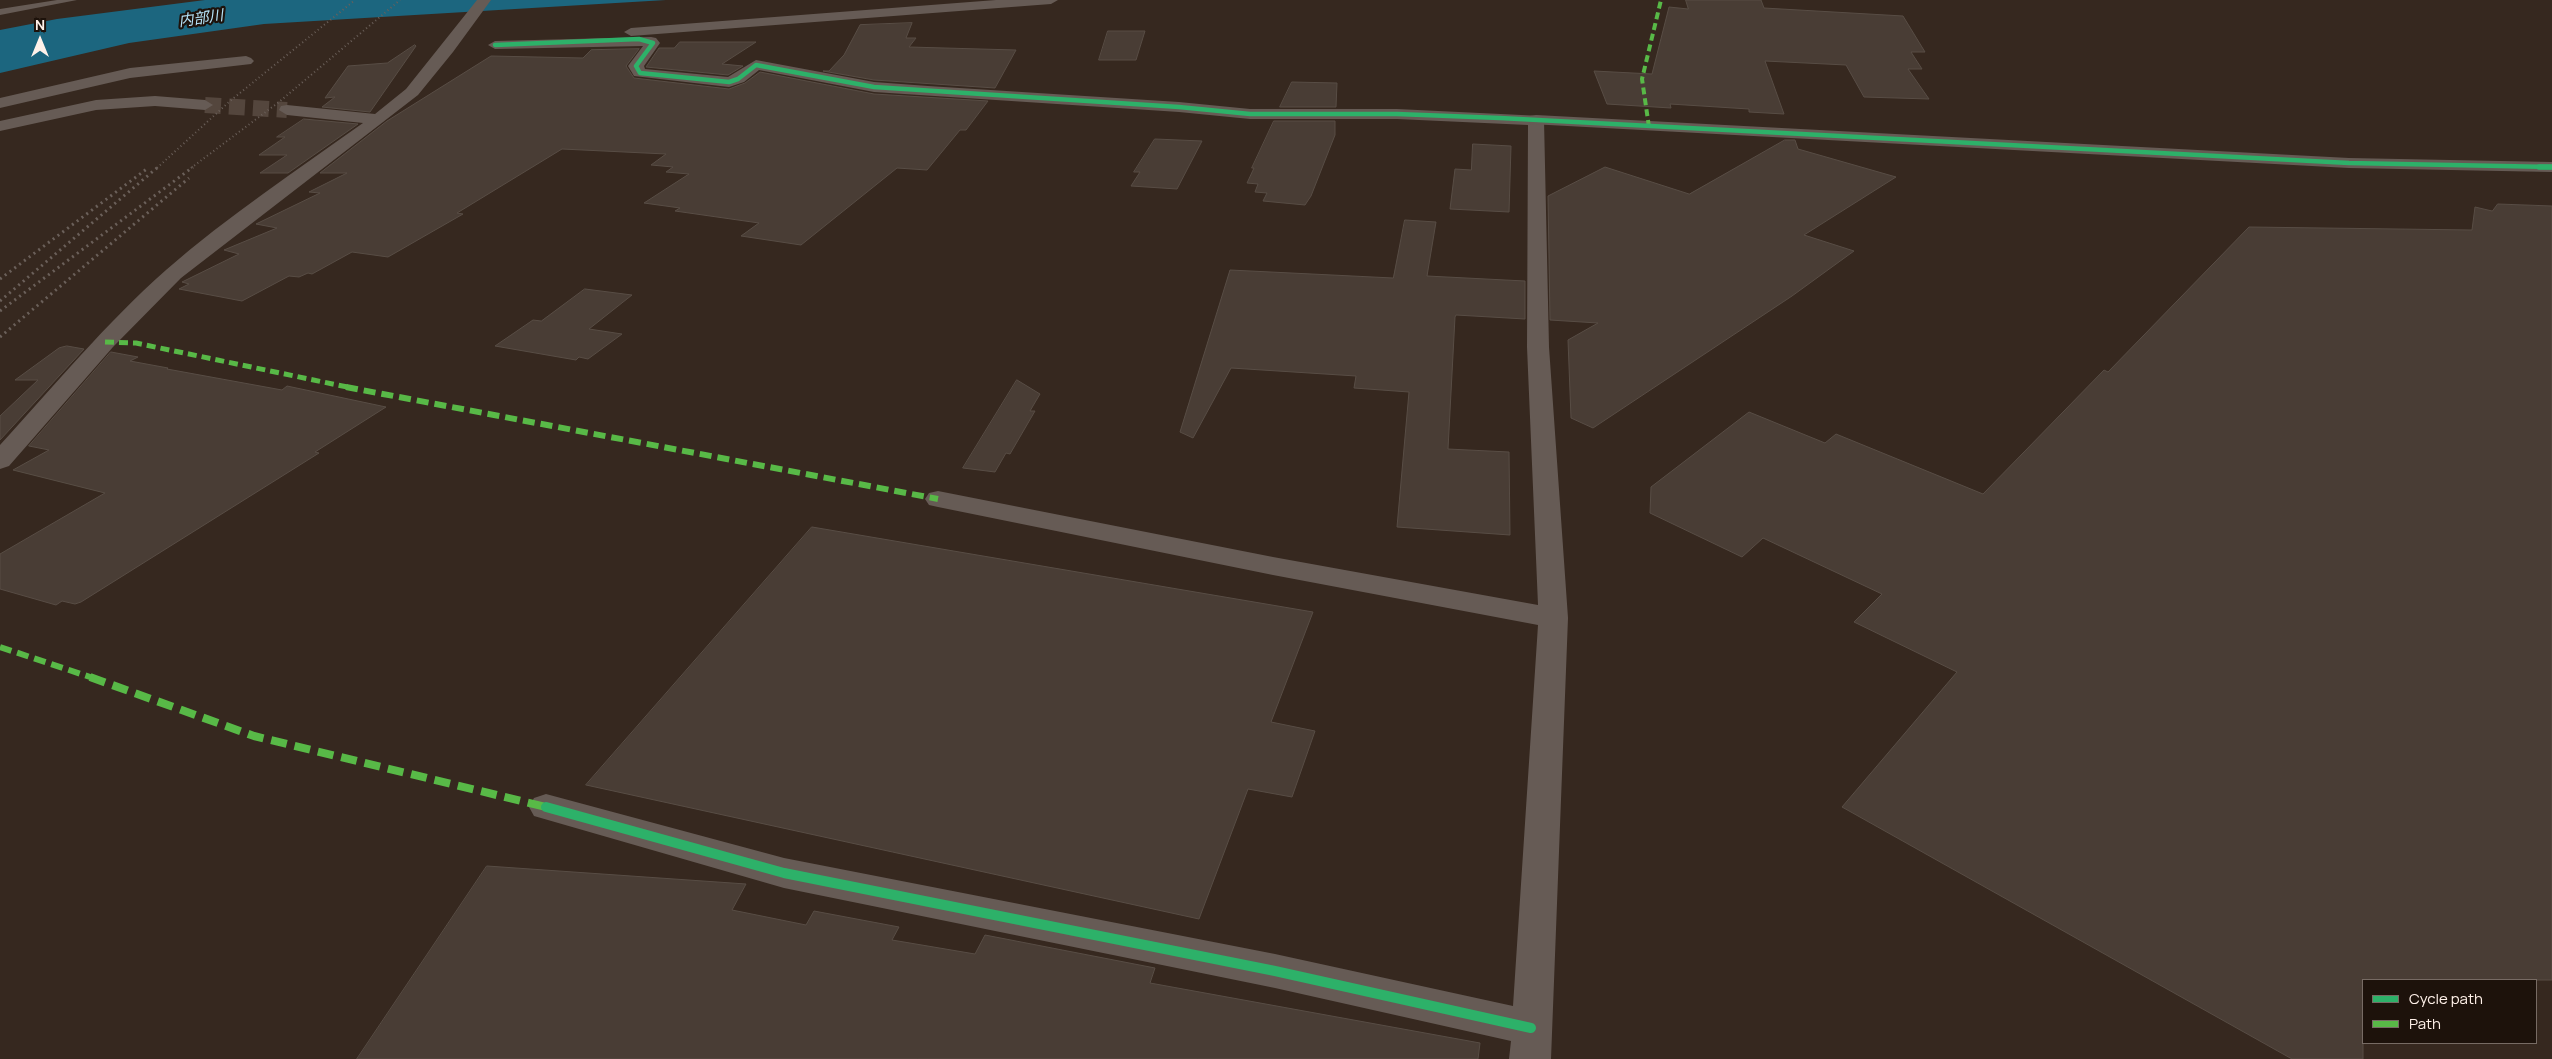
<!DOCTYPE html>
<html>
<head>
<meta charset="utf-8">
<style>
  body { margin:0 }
  #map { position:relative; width:2552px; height:1059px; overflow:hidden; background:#36281f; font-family:Manrope,sans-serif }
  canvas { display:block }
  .legend { position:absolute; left:2362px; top:979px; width:175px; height:65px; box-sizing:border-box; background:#1d120b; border:1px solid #776b64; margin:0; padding:6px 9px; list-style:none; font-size:15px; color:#fff1e9 }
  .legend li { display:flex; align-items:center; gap:10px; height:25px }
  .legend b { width:25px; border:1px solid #776b64 }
  .north { position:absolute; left:15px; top:15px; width:50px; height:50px; -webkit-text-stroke:4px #1d120b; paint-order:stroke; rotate:0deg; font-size:14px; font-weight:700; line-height:20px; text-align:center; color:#fff1e9 }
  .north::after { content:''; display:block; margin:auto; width:18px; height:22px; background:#fff1e9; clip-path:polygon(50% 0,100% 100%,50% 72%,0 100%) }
</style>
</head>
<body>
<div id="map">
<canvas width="2552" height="1059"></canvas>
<ul class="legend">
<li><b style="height:6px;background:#2db169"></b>Cycle path</li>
<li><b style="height:6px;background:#58b947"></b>Path</li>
</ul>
<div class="north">N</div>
</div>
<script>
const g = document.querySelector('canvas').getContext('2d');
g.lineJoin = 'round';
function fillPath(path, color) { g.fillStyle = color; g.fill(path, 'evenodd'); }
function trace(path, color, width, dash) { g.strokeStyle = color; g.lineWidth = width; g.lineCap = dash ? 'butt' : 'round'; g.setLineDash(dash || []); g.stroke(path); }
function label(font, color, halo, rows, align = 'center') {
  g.font = font + ' Manrope,"Noto Sans JP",sans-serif'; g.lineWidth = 4.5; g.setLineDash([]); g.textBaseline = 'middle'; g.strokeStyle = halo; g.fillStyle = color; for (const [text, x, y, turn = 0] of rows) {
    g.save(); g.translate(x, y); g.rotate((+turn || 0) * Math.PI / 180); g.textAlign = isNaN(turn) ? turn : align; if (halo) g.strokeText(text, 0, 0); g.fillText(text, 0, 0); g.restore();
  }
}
fillPath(new Path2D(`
  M205,0H666L264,24L129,43L0,73V30L57,19Z`), '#1c667f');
const building = new Path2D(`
  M1686,0H1761L1764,8L1903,16L1925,52H1911L1922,69H1908L1929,99L1864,97L1846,65L1765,61L1784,114L1749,112V109L1670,104L1671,108L1607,104L1594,71L1652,74L1669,7L1688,9Z
  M912,23L906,38H916L909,47L1016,50L995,88L874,80L823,71H829L844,55L860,25Z
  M1108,31H1145L1136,60H1099Z
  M680,42H756L722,64L743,66L728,75L646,67L659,48H674Z
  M415,45L416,46L370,112L322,107L335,97L325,98L348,66L387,63Z
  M639,49L626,66L634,78L729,89L745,83L760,72L874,94L988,101L966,130H960L927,170L897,168L801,245L741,236L759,223L675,211L680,208L644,203L689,174L666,172L673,167L651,165L666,154L562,149L457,213L463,214L388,257L352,252L312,274L308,273L299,277L289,276L242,301L179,289L189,284L182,282L239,254L224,250L277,228L256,224L320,193L309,192L347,173H320L387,121L491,56L583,58L591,50Z
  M1292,82L1337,83L1336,107H1280Z
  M304,119L358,124L288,173H260L287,155H259L285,137H277Z
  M1274,121H1335V135L1311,196L1305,205L1263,201L1267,193L1255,192L1258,184L1247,183L1254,168H1252Z
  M1155,139L1202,141L1177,189L1131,186L1140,172H1134Z
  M1785,140H1795L1798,149L1896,177L1804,235L1854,251L1792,296L1593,428L1571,418L1568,340L1598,323L1550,320L1548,196L1605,167L1689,194Z
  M1473,144L1511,146L1509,212L1450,209L1455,169L1471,170Z
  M2498,204L2552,206V980H2363V1059H2292L1842,807L1957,672L1854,622L1882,594L1763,538L1742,557L1650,513L1651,487L1749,412L1825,443L1836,434L1983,494L2104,370L2108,372L2249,227L2472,230L2475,207L2492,211Z
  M1405,220L1436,222L1427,276L1525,281V319L1456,315L1455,317L1448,449L1509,452L1510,535L1397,527L1409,392L1354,388L1356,376L1231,368L1193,438L1180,432L1230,270L1393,278Z
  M585,289L632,295L589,329L622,334L588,359L579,357L576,360L495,346L533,320L541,321Z
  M67,346L84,349L0,440V416L38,380H15L59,348Z
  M111,352L138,357L130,361L168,368L167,369L282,390L287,386L386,407L315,452L319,453L81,602L75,604L62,601L56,605L0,589V554L105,493L13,470L49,450L29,446Z
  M1017,380L1040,394L1030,411H1035L1010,454L1006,453L995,472L963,468Z
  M812,527L1313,612L1271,722L1315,731L1292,797L1248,789L1199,919L586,785Z
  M487,866L746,884L732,910L806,925L814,911L899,927L892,940L975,954L985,935L1155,968L1150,983L1480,1043L1478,1059H357Z`);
fillPath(building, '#493d35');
trace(building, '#584d45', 1);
trace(new Path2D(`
  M205,105L287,110`), '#54463d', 16, [16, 8]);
fillPath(new Path2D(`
  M57,0H77L0,15V9Z`), '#665b55');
fillPath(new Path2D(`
  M477,0H491L453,52L418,95L181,278L113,347L9,466L0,469V445C54,386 106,323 166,270C228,216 297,170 363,123L287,115L279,110L281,106L287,105L375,114L406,89Z
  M996,0H1058L1051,4L631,36L624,32L631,28Z
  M651,37L656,38L660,43L644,66L645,69L728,77L756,60L874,82L928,86L1179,102L1250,109H1397L1542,116L1544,120L1549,347L1568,618L1551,1059H1509L1511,1041L1275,988L784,888L534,816L529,807L534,798L546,794L784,858L1275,954L1513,1006L1538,625L1273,575L938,507L929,505L925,499L929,493L938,491L1273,557L1538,605L1527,347L1528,125L1397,119H1250L1179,112L874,92L759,70L744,82L729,87L634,76L628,66L643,46L495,49L488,45L495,41Z
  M246,56L251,58L254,61L251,64L130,78L0,108V98L130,68Z
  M155,96L205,100L213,105L205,110L155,106L96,110L0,131V121L96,100Z`), '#665b55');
fillPath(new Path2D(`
  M1536,115L2349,158L2552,162V172L2349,168L1530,124L1528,120L1530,116Z`), '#665b55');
trace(new Path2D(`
  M157,168L230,101L355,0
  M191,168L279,102L400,0`), '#6b605a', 2, [1, 3]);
trace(new Path2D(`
  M0,279L148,168
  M0,301L158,167
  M0,311L193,167
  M0,337L189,178`), '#6b605a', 3, [2, 4]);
trace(new Path2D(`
  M1649,127L1642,79L1661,0`), '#58b947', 4, [7, 4]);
trace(new Path2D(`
  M105,342L136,343L352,388`), '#58b947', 5, [9, 5]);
trace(new Path2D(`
  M346,387L938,499
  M0,647L93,678`), '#58b947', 6, [12, 6]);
trace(new Path2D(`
  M90,677L254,736L546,807`), '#58b947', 8, [16, 8]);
trace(new Path2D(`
  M495,45L639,39L653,43L636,66L640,73L729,82L738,79L756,65L874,87L1179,107L1250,114H1397L1500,118L2349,163L2552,167`), '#2db169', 4.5);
trace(new Path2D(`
  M2539,167H2552`), '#2db169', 5.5);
trace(new Path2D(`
  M546,807L784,873L1275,971L1531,1028`), '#2db169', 10);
label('italic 15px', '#b6e4f9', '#1d120b', [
  ["内部川",201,19,-8]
]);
</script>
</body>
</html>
